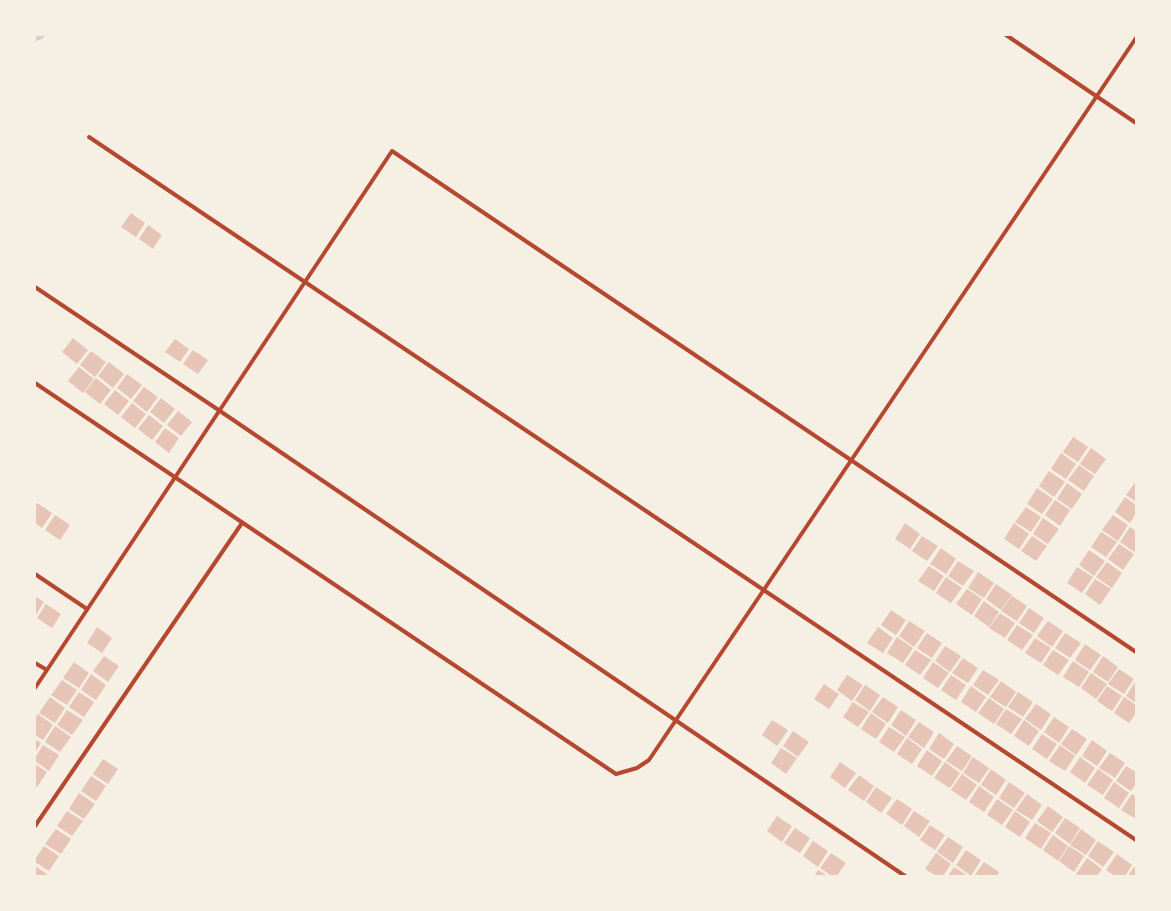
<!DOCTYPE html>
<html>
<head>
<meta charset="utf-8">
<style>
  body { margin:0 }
  #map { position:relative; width:1171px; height:911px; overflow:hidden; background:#f6efe4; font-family:Lato,sans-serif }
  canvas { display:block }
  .frame { position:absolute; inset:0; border:36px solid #f6efe4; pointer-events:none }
</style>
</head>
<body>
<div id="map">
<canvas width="1171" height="911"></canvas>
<div class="frame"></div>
</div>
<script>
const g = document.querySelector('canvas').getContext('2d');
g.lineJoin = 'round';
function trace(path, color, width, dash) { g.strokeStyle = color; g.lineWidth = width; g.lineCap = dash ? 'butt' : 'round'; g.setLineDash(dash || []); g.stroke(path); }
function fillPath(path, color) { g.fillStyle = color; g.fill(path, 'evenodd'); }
trace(new Path2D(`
  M35,38L41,35`), '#c9d6d2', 7);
fillPath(new Path2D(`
  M131,213L145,223L136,237L121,227Z
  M148,225L162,235L153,249L139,239Z
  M73,338L88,350L77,364L62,352Z
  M175,339L189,349L180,362L165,352Z
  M193,350L208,360L198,374L183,364Z
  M91,351L106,362L95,377L80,365Z
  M109,362L124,374L113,388L98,376Z
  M79,367L94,379L83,393L68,381Z
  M127,374L142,385L131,399L117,388Z
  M96,378L111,390L100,404L85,392Z
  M144,387L158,397L147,412L133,401Z
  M115,390L129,401L118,415L104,404Z
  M161,398L175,409L164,423L150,412Z
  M132,403L146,414L135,428L121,417Z
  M178,411L192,422L181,436L167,425Z
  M149,415L163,426L152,440L138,429Z
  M165,428L179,438L169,453L155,442Z
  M1073,437L1088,447L1078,462L1063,452Z
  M1091,448L1106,459L1095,474L1080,464Z
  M1061,453L1076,464L1066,479L1051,469Z
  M1079,465L1094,476L1084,491L1068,480Z
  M1049,471L1065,482L1054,497L1039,486Z
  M1136,481V502L1126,495Z
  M1067,483L1082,494L1072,509L1057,499Z
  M1037,488L1053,499L1042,514L1027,504Z
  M1125,497L1136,505V513L1130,523L1115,512Z
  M1055,500L1070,510L1060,526L1045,515Z
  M37,503L52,513L42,528L35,523V507Z
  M1026,507L1041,517L1031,532L1015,522Z
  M55,515L70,525L60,540L45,530Z
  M1113,515L1128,525L1118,541L1102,530Z
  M1043,518L1059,529L1048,544L1033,534Z
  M905,523L920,534L910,549L895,539Z
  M1014,523L1029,534L1019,549L1004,539Z
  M1130,527L1136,531V553L1120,542Z
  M1101,532L1117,542L1106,557L1091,547Z
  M922,536L938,546L927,561L912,551Z
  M1032,536L1047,546L1036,561L1021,551Z
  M1119,544L1134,554L1123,570L1108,559Z
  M941,548L956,559L946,574L930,564Z
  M1089,550L1105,561L1094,576L1079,565Z
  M958,561L974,571L963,586L948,576Z
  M1107,562L1122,573L1112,588L1096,577Z
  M929,566L944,576L934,591L918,581Z
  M1077,567L1093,577L1082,593L1067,583Z
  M978,572L994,583L984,598L968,588Z
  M946,577L962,588L951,603L936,593Z
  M1095,579L1111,589L1100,605L1085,594Z
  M996,584L1012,595L1001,610L986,599Z
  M967,589L982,599L972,615L956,604Z
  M35,596L44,602L35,616Z
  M1012,596L1027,606L1017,621L1001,611Z
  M984,601L999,612L989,627L974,616Z
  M46,604L61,614L52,628L37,618Z
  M1029,608L1044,618L1034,633L1019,623Z
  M891,610L906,620L896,635L881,625Z
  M1000,613L1015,623L1005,638L989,628Z
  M909,621L925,631L914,647L899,636Z
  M1048,621L1063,631L1052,647L1037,636Z
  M1017,625L1033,635L1022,650L1007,640Z
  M97,627L112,638L102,653L87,643Z
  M878,627L893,638L883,653L867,643Z
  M927,633L942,643L932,658L917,648Z
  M1065,633L1081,643L1070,658L1055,648Z
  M897,637L913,648L903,663L887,653Z
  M1035,638L1051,648L1041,663L1025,653Z
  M1085,644L1101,655L1090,670L1075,660Z
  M945,646L961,656L950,672L935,661Z
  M915,650L931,660L920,675L905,665Z
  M1053,650L1069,660L1058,675L1043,665Z
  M104,656L119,666L108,682L93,671Z
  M1103,656L1118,667L1108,682L1093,672Z
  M963,658L978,668L968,683L952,673Z
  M1073,661L1089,672L1079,687L1063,677Z
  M74,662L89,673L79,688L63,678Z
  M933,662L949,673L938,688L923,678Z
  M1119,669L1134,679L1124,694L1108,684Z
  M983,670L999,680L988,695L973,685Z
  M1091,673L1107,684L1096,699L1081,688Z
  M91,674L106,685L96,700L81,690Z
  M847,675L863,685L852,701L837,690Z
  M951,675L966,685L956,700L941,690Z
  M62,680L77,690L67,705L51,695Z
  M1001,681L1016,692L1006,707L990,697Z
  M1136,681V703L1126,696Z
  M824,684L839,694L829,709L814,699Z
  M865,685L880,695L870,711L855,700Z
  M971,686L986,697L976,712L961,702Z
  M1107,686L1122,696L1112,711L1097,701Z
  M79,692L94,702L84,717L69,707Z
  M1018,692L1033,702L1023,717L1008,707Z
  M50,697L65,708L55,723L39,713Z
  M883,697L898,707L888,723L872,712Z
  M1124,697L1136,705V713L1129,723L1114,713Z
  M989,698L1004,709L994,724L978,713Z
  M853,702L869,712L858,727L843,717Z
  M1036,704L1051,714L1041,730L1025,719Z
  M1006,709L1022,719L1011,734L996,724Z
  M67,710L83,720L72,735L57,725Z
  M901,710L916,720L906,736L891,725Z
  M871,713L886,724L876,739L861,729Z
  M38,714L53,725L43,740L35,735V718Z
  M1054,717L1069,727L1059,743L1044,732Z
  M772,720L788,730L777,746L762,735Z
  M1024,720L1039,731L1029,746L1014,736Z
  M919,722L934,732L924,748L908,737Z
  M55,726L71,737L60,752L45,742Z
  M889,727L905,737L894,752L879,742Z
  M1072,729L1087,739L1076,755L1061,744Z
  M793,731L809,742L798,757L783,746Z
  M939,733L954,744L944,759L929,749Z
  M1042,734L1057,744L1047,759L1032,749Z
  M907,738L922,749L912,764L897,754Z
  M35,739L41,743L35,753Z
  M1092,740L1107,751L1097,766L1082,756Z
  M43,745L59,755L49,771L35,761V758Z
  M1060,745L1075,756L1065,771L1049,761Z
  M957,746L972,756L962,771L946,761Z
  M781,748L797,758L786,774L771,763Z
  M927,750L942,761L932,776L917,766Z
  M1110,753L1125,763L1115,778L1099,768Z
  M973,757L989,768L979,783L963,773Z
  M1080,757L1095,768L1085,783L1070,772Z
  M103,759L118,769L108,784L93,774Z
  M840,762L856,773L845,788L830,777Z
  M945,762L960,773L950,788L934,778Z
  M35,764L47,772L37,787L35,786Z
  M1126,766L1136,772V784L1131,791L1116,781Z
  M991,769L1006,780L996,795L981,785Z
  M1098,769L1113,780L1103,795L1087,785Z
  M962,774L977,785L966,800L951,790Z
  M859,775L874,786L864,801L848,790Z
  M91,776L106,786L96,801L81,791Z
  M1009,782L1025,793L1014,808L999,798Z
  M1114,782L1129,793L1119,808L1104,798Z
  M979,786L994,797L984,812L969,802Z
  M876,787L892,798L881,813L866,802Z
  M79,793L95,804L84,819L69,809Z
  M1027,794L1042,805L1032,820L1016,810Z
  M1132,794L1136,797V819L1121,810Z
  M897,799L912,809L902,825L886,814Z
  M997,799L1013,810L1002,825L987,815Z
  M1048,806L1063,817L1052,832L1037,821Z
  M67,811L83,821L72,836L57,826Z
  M914,811L930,821L919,837L904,826Z
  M1015,811L1030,822L1020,837L1005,827Z
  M777,816L792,826L782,842L767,831Z
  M1065,818L1080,828L1070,844L1055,833Z
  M1035,823L1051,833L1041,849L1025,838Z
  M930,825L945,835L935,850L920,840Z
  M795,828L810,838L800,853L784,843Z
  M56,829L71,839L61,854L45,844Z
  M1081,829L1096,840L1086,855L1070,845Z
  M1053,835L1068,846L1058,861L1043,850Z
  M948,837L963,847L953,863L937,852Z
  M813,841L828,851L818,867L803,856Z
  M1098,841L1114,852L1103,867L1088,856Z
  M44,846L59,856L49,871L35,862V859Z
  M1069,846L1084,856L1074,872L1059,861Z
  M966,850L981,860L971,876L956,865Z
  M831,853L846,863L837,876H832L820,868Z
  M936,853L951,864L943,876H936L925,869Z
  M1117,854L1132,865L1125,876H1115L1106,870Z
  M1087,858L1102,869L1097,876H1080L1076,874Z
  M984,862L999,872L997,876H974Z
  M35,866L47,874L46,876H35Z
  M954,867L968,876H948Z
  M1134,867L1136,868V876H1128Z
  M818,870L828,876H814Z`), '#e6c5b7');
trace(new Path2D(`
  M1006,35L1136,123
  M89,137L1136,840
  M35,287L220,411L905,876
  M35,383L616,774L637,768L649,760L1136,38
  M35,574L87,609
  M35,663L47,670
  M35,688L392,151L1136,652
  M35,826L242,523`), '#b5482f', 4);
</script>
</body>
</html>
